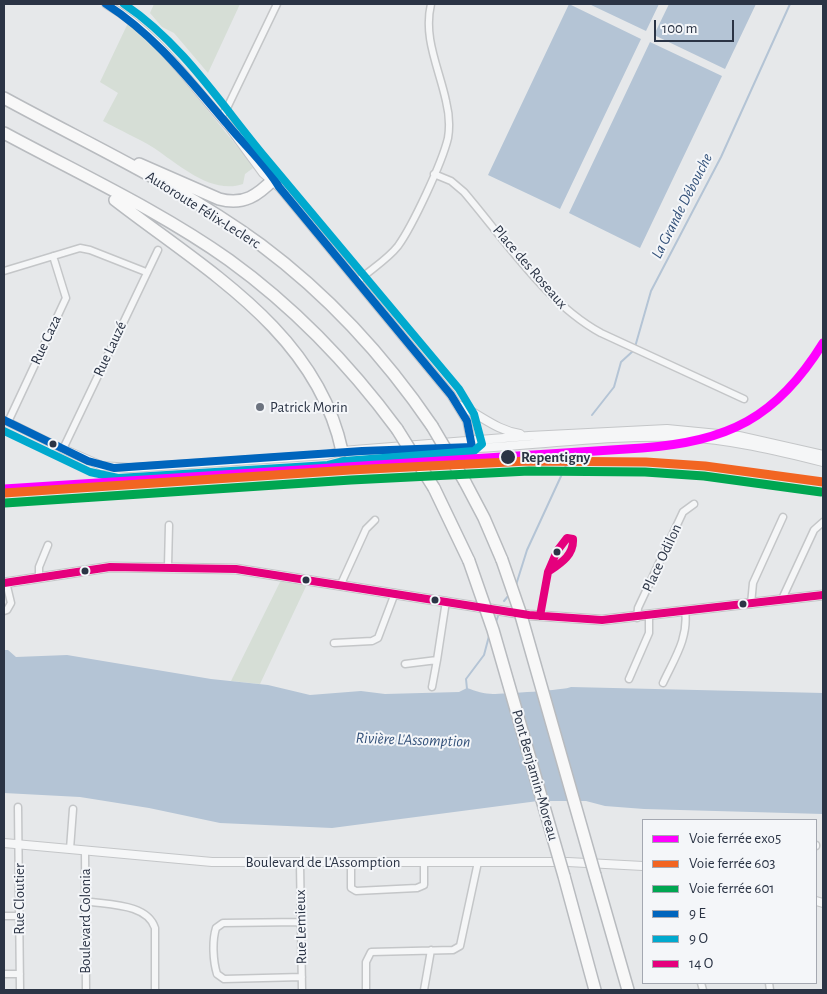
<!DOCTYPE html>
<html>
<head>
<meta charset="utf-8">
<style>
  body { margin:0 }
  #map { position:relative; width:827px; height:994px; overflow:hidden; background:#e6e8ea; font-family:"Alegreya Sans",sans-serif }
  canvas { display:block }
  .frame { position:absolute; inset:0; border:5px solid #2b3445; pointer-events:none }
  .legend { position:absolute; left:642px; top:819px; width:175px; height:165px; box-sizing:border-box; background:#f4f6f9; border:1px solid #a4a8b1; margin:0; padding:6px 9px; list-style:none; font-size:15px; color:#2b3445 }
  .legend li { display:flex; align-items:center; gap:10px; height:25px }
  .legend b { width:25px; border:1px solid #a4a8b1 }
  .scale { position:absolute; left:654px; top:20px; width:80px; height:22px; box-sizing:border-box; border:2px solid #2b3445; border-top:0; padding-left:6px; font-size:15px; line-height:18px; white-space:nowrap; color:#2b3445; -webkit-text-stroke:4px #f4f6f9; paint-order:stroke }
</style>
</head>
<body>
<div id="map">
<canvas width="827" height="994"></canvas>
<div class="frame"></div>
<ul class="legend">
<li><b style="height:6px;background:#f0f"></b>Voie ferrée exo5</li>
<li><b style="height:6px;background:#f26522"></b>Voie ferrée 603</li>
<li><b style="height:6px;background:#00a651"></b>Voie ferrée 601</li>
<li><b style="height:6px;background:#0065bd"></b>9 E</li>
<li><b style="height:6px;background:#00a9ce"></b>9 O</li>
<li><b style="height:6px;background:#e5007d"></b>14 O</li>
</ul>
<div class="scale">100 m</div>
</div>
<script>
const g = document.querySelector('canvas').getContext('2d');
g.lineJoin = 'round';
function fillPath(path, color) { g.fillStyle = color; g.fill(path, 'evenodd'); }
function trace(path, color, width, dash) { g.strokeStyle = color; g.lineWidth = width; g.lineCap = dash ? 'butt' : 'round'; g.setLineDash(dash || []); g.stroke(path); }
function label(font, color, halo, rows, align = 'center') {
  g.font = font + ' "Alegreya Sans",sans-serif'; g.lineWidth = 4; g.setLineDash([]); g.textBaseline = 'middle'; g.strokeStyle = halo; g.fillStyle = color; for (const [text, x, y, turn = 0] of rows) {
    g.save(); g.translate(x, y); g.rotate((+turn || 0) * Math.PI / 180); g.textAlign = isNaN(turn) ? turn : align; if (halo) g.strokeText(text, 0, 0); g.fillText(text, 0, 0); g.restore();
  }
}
fillPath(new Path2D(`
  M154,4H240L208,73L174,33L162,27L150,13Z
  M128,23L158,50L245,156L253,168L245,174L243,184C212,195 179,165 154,148C138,138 119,130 103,121L118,93L100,82Z
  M283,576L309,580L260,684L231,681Z`), '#d6ded6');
fillPath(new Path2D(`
  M569,4L641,39L560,209L488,175Z
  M589,4H659L646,31Z
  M669,4H756L725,69L654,35Z
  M650,42L722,76L640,248L569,213Z
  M4,650H8L16,657L67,655L211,679L268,685L310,695L361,691L385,694L459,692L467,688C475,691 485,694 493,694C503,694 566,690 571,687L823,693V814L644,809L605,806L586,801H538L332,828L220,823L149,808L80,797L4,793Z`), '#b4c4d5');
trace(new Path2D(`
  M635,347L651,291L721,157L790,4
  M592,415L614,387L621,362L633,351
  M516,585L527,550L568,461
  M504,601L509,595
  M495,625L498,616
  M467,689L466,679L484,655L489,636`), '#b4c4d5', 2);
const minor = new Path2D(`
  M221,117L227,108L277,4
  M434,174L451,181L464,192C505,240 546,303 601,333L744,399
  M4,271L80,248L90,250L146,272
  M358,281C371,269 387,260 398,246C413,225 442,163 448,138C450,126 449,113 446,101C439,68 423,38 431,4
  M4,420L63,449L158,250
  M8,422L66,298L53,256
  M168,566L169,525
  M39,576V567L48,545
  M341,584L366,529L375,520
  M782,599L814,530L823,522
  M751,604L753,583L783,517
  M4,611L7,610L11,603L6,582
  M637,618L638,608L683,512L694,504
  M334,643L372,641L378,638L395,593
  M405,664L437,660L446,601
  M629,679L649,633V616
  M663,683C674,659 689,638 685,610
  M432,687L437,660
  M18,807L20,990
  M816,846V845
  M70,849L73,809
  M85,851L86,990
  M300,863L302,990
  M351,863V888L356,891L417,888L424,885V862
  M85,901C107,905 147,903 155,928V990
  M4,916H19
  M301,922L223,923L216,928C212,941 213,961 217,974L224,979L302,977
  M4,974H20
  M701,983L703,990
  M769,983L770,990
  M366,990V962L371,952L453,950L460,946L478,862
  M424,990L431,950`);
const tertiary = new Path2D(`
  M106,4C161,35 191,87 233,131
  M230,128L263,173L280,188L451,395L467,421L472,446
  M251,150L270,171L276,182
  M458,405C480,414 495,430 520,434
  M63,449L102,466L131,468L327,455L342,451L529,436L667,429L739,436L823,455
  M418,449C505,451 593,434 681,437C729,439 776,450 823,462
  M4,843L212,862H568L643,866
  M816,901L823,903`);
const secondary = new Path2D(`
  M4,583L110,567L236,569L529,615L602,620L823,595`);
const motorway = new Path2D(`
  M4,98C90,145 182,187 261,245C328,295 385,357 432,426
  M4,133C78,173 160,211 229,260C294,307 349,364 397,429
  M139,164L219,199C244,206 258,195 275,178
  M115,200C204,269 317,332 342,451
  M465,482L484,518L502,560
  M434,488L469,561
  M595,875L628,990
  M564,876L595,990`);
trace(minor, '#c4c6c8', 9);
trace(tertiary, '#c4c6c8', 10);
trace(secondary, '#c4c6c8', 11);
trace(motorway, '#b8bbbf', 14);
trace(minor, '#f5f6f7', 6);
trace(tertiary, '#f5f6f7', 8);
trace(secondary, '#f8f8f8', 9);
trace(motorway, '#f8f8f8', 11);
const motorwayBridge = new Path2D(`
  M432,426L465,482
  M397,429L434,488
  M502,560L520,612L595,875
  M469,561L493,630L564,876`);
trace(motorwayBridge, '#b8bbbf', 14, []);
trace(motorwayBridge, '#f8f8f8', 11);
trace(new Path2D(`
  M4,420L88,461L114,468L362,451L472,447L467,421L451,395L279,187C265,163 245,146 228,125C190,81 156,36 106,4`), '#0065bd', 8);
trace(new Path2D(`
  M4,431L90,472L118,478L328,465L344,461L474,451L482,444L474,414L459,389C394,311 329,234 264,156C220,103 182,43 124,4`), '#00a9ce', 8);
trace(new Path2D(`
  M567,538L573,539C574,555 561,563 548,572L557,551Z
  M4,583L110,567L236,569L529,615L602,620L823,595
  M540,616L548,572`), '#e5007d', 8);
trace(new Path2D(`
  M4,489L642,448C728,441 776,419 823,343`), '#f0f', 9);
trace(new Path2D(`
  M4,493L350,470L528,461L646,462L705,466L823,482`), '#f26522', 9);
trace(new Path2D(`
  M5,503L351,480L529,471L645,472L704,476L821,492`), '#00a651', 9);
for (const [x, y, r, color] of [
  [260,407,5,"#6c737f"],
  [53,444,4.5,"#2b3445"],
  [508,457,8,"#2b3445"],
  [557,552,4.5,"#2b3445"],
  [85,571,4.5,"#2b3445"],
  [306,580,4.5,"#2b3445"],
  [435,600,4.5,"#2b3445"],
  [743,604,4.5,"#2b3445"]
]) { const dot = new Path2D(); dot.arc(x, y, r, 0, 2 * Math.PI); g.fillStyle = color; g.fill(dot); trace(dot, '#f4f6f9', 2); }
label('15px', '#2b3445', '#f4f6f9', [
  ["Autoroute Félix-Leclerc",203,210,32],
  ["Place des Roseaux",530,267,49],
  ["Rue Caza",46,340,-65],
  ["Rue Lauzé",110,349,-65],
  ["Place Odilon",662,558,-65],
  ["Pont Benjamin-Moreau",535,775,74],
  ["Boulevard de L'Assomption",323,862],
  ["Rue Cloutier",19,899,-90],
  ["Boulevard Colonia",85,921,-90],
  ["Rue Lemieux",301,927,-91]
]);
label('15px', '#2b3445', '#f4f6f9', [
  ["Patrick Morin",270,407]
], 'left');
label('bold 15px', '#2b3445', '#f4f6f9', [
  ["Repentigny",521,457]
], 'left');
label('italic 16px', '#34527a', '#f4f6f9', [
  ["La Grande Débouche",682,206,-63],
  ["Rivière L'Assomption",413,740,2]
]);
</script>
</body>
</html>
